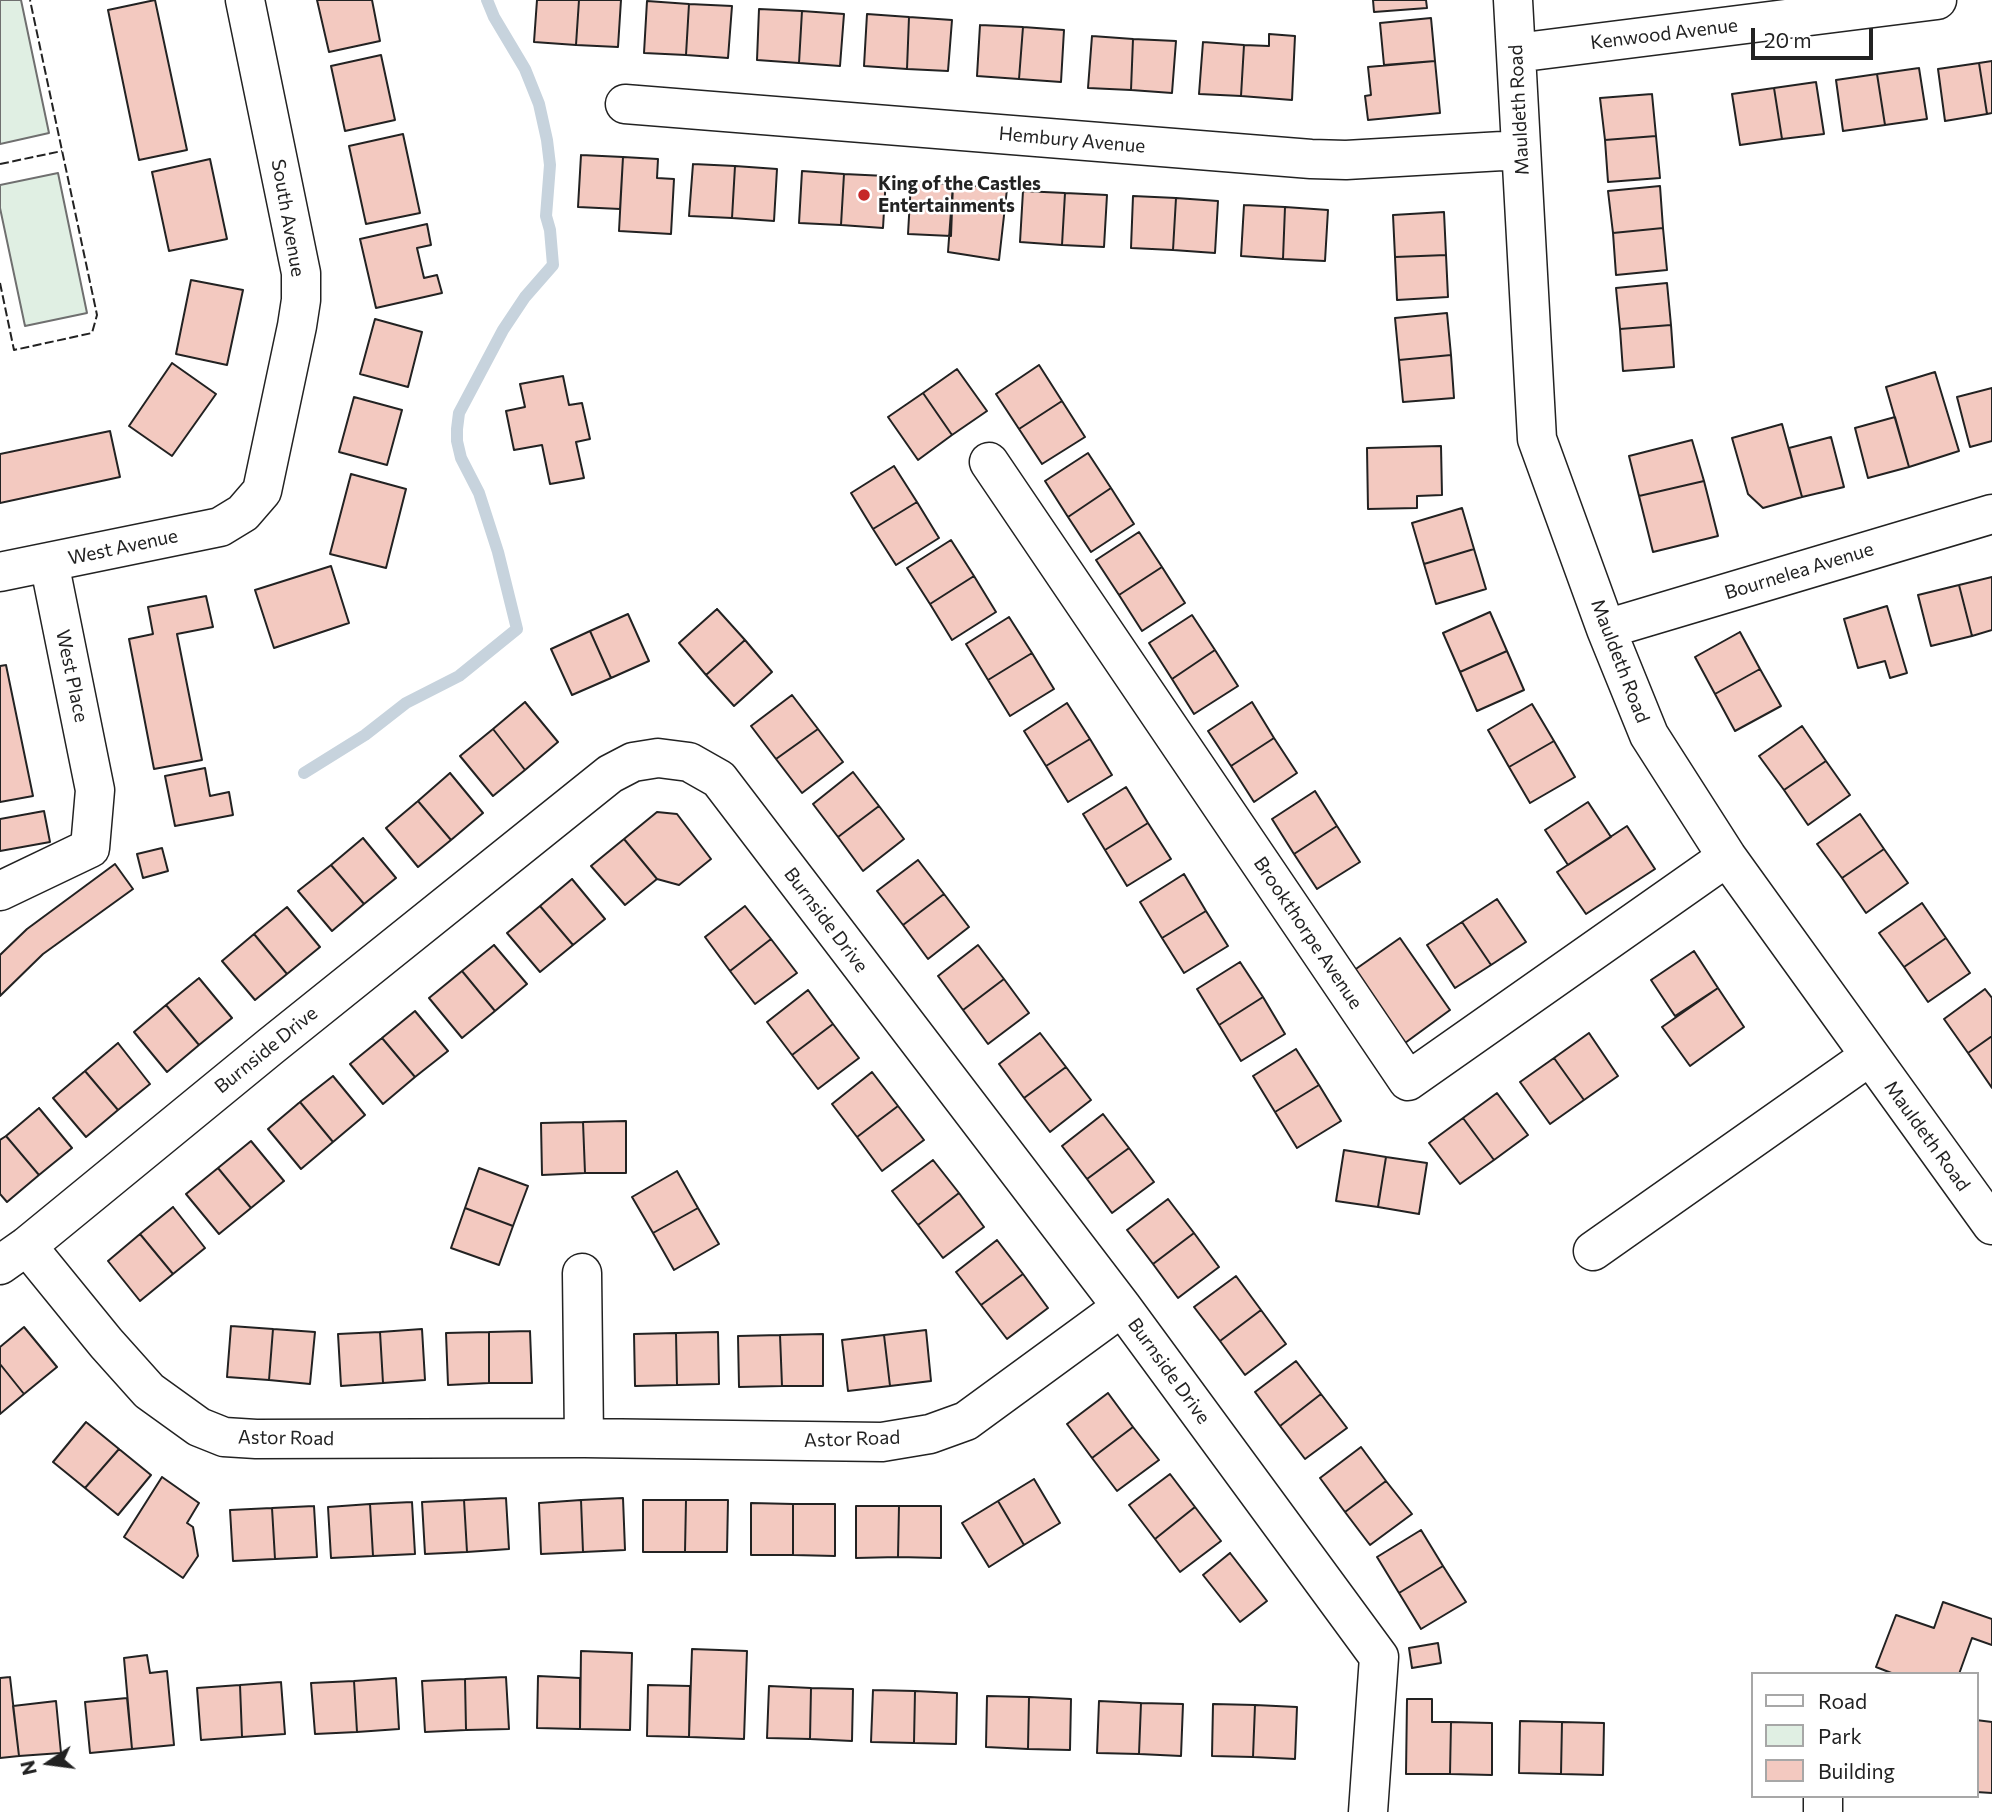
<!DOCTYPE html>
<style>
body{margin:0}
#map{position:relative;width:1992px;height:1812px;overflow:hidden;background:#fff;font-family:Commissioner,sans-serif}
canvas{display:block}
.legend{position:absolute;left:1751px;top:1672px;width:228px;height:126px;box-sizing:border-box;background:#fff;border:2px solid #a7a7a7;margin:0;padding:9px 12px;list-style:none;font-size:21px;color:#222}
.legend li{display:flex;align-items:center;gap:14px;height:35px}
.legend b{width:35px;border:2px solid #a7a7a7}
.north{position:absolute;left:14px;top:1728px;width:70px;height:70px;-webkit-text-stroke:5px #fff;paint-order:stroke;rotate:257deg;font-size:19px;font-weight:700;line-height:28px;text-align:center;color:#222}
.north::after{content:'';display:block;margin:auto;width:24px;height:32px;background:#222;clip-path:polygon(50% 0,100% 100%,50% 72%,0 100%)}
.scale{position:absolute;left:1751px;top:28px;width:122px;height:32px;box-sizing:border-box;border:4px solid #222;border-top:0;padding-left:9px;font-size:21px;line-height:24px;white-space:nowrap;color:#222;-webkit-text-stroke:5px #fff;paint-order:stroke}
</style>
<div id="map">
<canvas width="1992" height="1812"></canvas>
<ul class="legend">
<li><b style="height:9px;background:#fff"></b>Road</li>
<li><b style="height:19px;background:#e0efe3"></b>Park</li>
<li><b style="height:19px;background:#f3c9c0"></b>Building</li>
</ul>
<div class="north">N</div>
<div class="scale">20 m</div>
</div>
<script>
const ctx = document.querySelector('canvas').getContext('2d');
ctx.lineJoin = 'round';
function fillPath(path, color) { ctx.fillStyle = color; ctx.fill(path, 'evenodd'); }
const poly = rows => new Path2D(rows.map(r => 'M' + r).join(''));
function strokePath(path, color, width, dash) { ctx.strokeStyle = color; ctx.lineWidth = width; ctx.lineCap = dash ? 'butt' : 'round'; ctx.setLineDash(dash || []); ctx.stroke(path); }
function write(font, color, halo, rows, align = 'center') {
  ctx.font = font + ' Commissioner,sans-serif'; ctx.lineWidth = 5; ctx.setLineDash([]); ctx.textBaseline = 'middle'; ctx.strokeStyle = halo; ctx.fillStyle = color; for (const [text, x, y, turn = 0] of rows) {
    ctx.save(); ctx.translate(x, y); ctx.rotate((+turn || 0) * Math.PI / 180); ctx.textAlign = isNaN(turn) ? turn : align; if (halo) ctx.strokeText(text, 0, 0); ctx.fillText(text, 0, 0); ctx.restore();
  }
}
const green = poly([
 [0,0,21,0,49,133,0,144,0,0],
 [58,173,87,313,25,326,0,208,0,185,58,173]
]);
const stream = poly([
 [304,773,365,735,406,703,459,676,517,629,498,552,479,493,461,458,457,441,457,429,459,413,503,330,525,297,553,265,550,230,546,216,550,165,547,140,539,104,525,69,494,17,487,0]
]);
const building = poly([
 [155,0,187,150,139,160,108,10,155,0],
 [317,0,372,0,380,41,329,52,317,0],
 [537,0,579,0,576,45,534,42,537,0],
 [579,0,621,0,618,47,576,45,579,0],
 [1373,0,1426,0,1427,8,1374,12,1373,0],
 [647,1,689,4,686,55,644,53,647,1],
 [689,4,732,6,728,58,686,55,689,4],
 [759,9,802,11,799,63,757,60,759,9],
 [802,11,844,14,840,66,799,63,802,11],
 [867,14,909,17,907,69,864,66,867,14],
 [909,17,952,20,948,71,907,69,909,17],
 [1431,18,1435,61,1384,65,1380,23,1431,18],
 [980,25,1023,27,1019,79,977,76,980,25],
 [1023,27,1064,30,1061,82,1019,79,1023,27],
 [1269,34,1295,36,1292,100,1241,96,1244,45,1269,46,1269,34],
 [1092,36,1133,39,1131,90,1088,88,1092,36],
 [1133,39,1176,41,1172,93,1131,90,1133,39],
 [1203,42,1244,45,1241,96,1199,94,1203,42],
 [381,55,395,120,345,131,331,66,381,55],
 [1435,61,1440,113,1368,120,1365,96,1371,95,1368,67,1435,61],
 [1992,61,1992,113,1987,114,1979,63,1992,61],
 [1979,63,1987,114,1945,121,1938,69,1979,63],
 [1919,68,1927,119,1885,125,1877,74,1919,68],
 [1877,74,1885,125,1843,131,1836,80,1877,74],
 [1816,82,1824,134,1782,139,1774,88,1816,82],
 [1774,88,1782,139,1740,145,1732,94,1774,88],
 [1652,94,1656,136,1605,140,1600,98,1652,94],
 [403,134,420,213,366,224,349,146,403,134],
 [1656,136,1660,178,1608,182,1605,140,1656,136],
 [581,155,623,157,620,209,578,207,581,155],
 [623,157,658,159,657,178,674,179,671,234,619,231,623,157],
 [210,159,227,239,169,251,152,172,210,159],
 [693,164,735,166,732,218,689,216,693,164],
 [735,166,777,169,774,221,732,218,735,166],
 [802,171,844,174,841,225,799,223,802,171],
 [844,174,886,176,883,228,841,225,844,174],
 [911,182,953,184,951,236,908,234,911,182],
 [953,184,1007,189,999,260,948,252,953,184],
 [1660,186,1663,228,1613,233,1608,191,1660,186],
 [1023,191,1065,193,1062,245,1020,242,1023,191],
 [1065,193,1107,195,1104,247,1062,245,1065,193],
 [1133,196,1176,198,1173,250,1131,248,1133,196],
 [1176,198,1218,201,1215,253,1173,250,1176,198],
 [1244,205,1285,207,1283,259,1241,256,1244,205],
 [1285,207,1328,210,1325,261,1283,259,1285,207],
 [1444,212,1446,255,1395,257,1393,215,1444,212],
 [427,224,431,245,417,248,424,278,437,275,442,293,376,308,360,239,427,224],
 [1663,228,1667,270,1616,275,1613,233,1663,228],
 [1446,255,1448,297,1397,300,1395,257,1446,255],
 [191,280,243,290,227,365,176,354,191,280],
 [1667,283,1671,325,1620,329,1616,288,1667,283],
 [1447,313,1451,355,1399,360,1395,318,1447,313],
 [375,319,422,332,408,387,360,374,375,319],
 [1671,325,1674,367,1623,371,1620,329,1671,325],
 [1451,355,1454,398,1403,402,1399,360,1451,355],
 [172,363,216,394,172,456,129,426,172,363],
 [1039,365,1062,401,1019,429,996,394,1039,365],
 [957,369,987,411,952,435,923,393,957,369],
 [1935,372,1959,451,1909,467,1886,387,1935,372],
 [563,376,569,405,582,403,590,439,576,442,584,478,550,484,542,445,514,450,506,411,525,407,520,384,563,376],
 [1992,388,1992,441,1970,447,1957,397,1992,388],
 [923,393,952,435,918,460,888,417,923,393],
 [354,397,402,410,387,465,339,452,354,397],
 [1062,401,1085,437,1042,464,1019,429,1062,401],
 [1895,417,1909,467,1868,478,1855,428,1895,417],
 [1782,424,1802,497,1763,508,1748,494,1732,438,1782,424],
 [110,431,120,477,0,503,0,454,110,431],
 [1831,437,1844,487,1802,497,1789,448,1831,437],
 [1692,440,1704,481,1639,496,1629,456,1692,440],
 [1441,446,1442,495,1417,496,1417,508,1368,509,1367,448,1441,446],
 [1088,453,1111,488,1068,517,1045,481,1088,453],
 [894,466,917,502,873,529,851,493,894,466],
 [351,474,406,489,386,568,330,554,351,474],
 [1704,481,1718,536,1653,552,1639,496,1704,481],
 [1111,488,1134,524,1091,552,1068,517,1111,488],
 [917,502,939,538,896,565,873,529,917,502],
 [1462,508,1474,549,1424,564,1412,523,1462,508],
 [1139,532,1162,567,1119,595,1096,560,1139,532],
 [951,540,974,576,930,604,907,568,951,540],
 [1474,549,1486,589,1436,604,1424,564,1474,549],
 [331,566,349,623,274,648,255,590,331,566],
 [1162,567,1185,603,1142,631,1119,595,1162,567],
 [974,576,996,612,952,640,930,604,974,576],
 [1992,577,1992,630,1972,636,1959,585,1992,577],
 [1959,585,1972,636,1931,646,1918,595,1959,585],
 [206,596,213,627,177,634,202,760,154,769,129,639,153,634,148,607,206,596],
 [1887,606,1907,673,1890,678,1885,661,1858,668,1844,619,1887,606],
 [717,609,745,640,706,675,679,643,717,609],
 [1490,612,1507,651,1460,672,1443,633,1490,612],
 [628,614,649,661,611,678,590,631,628,614],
 [1192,615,1215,650,1172,679,1149,643,1192,615],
 [1009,617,1032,653,988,680,966,644,1009,617],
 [590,631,611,678,572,695,551,649,590,631],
 [1740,632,1760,669,1715,694,1695,657,1740,632],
 [745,640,772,672,734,706,706,675,745,640],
 [1215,650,1238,686,1194,714,1172,679,1215,650],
 [1507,651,1524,690,1477,711,1460,672,1507,651],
 [1032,653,1054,689,1010,716,988,680,1032,653],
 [6,665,33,796,0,802,0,666,6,665],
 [1760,669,1781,706,1735,731,1715,694,1760,669],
 [792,695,818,729,776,759,751,726,792,695],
 [525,702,558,742,525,770,493,729,525,702],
 [1252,702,1274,738,1231,766,1208,731,1252,702],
 [1067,703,1090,739,1046,766,1024,731,1067,703],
 [1532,704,1554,741,1509,767,1488,730,1532,704],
 [1802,726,1826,761,1784,790,1759,756,1802,726],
 [493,729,525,770,493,796,460,756,493,729],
 [818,729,843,762,802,793,776,759,818,729],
 [1274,738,1297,773,1254,802,1231,766,1274,738],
 [1090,739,1112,775,1068,802,1046,766,1090,739],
 [1554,741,1575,777,1530,803,1509,767,1554,741],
 [1826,761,1850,795,1808,825,1784,790,1826,761],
 [205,768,210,796,229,792,233,815,175,826,165,776,205,768],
 [853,772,879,806,838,837,813,804,853,772],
 [450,773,483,813,451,840,418,801,450,773],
 [1126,787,1148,823,1105,850,1083,814,1126,787],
 [1315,791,1337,826,1294,854,1272,819,1315,791],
 [418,801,451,840,418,867,386,828,418,801],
 [1588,802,1611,837,1568,865,1545,830,1588,802],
 [879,806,904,839,863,871,838,837,879,806],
 [44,811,50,842,0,851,0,819,44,811],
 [657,812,677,814,711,859,679,885,657,879,624,839,657,812],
 [1860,814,1884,849,1842,878,1817,844,1860,814],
 [1148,823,1171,859,1127,886,1105,850,1148,823],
 [1337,826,1360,862,1317,889,1294,854,1337,826],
 [1627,826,1655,869,1586,914,1557,872,1627,826],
 [363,838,396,878,364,904,331,865,363,838],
 [624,839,657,879,625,905,591,866,624,839],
 [162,848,168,871,143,878,137,854,162,848],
 [1884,849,1908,883,1866,913,1842,878,1884,849],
 [918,860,944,894,903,925,877,891,918,860],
 [115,864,133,889,43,954,0,996,0,955,27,929,115,864],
 [331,865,364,904,332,931,298,891,331,865],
 [1184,874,1206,911,1162,938,1140,902,1184,874],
 [572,879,605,919,573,945,540,906,572,879],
 [944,894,969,927,928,959,903,925,944,894],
 [1497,899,1526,942,1491,965,1462,922,1497,899],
 [1922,903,1946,938,1904,967,1879,933,1922,903],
 [540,906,573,945,540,972,507,933,540,906],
 [745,906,771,939,730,971,705,937,745,906],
 [287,907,320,947,287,974,254,934,287,907],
 [1206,911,1228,946,1184,973,1162,938,1206,911],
 [1462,922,1491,965,1455,988,1427,945,1462,922],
 [254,934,287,974,255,1000,222,961,254,934],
 [1400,938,1450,1010,1405,1043,1353,971,1400,938],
 [1946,938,1970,973,1928,1002,1904,967,1946,938],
 [771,939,797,973,755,1004,730,971,771,939],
 [494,945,527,984,495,1011,462,971,494,945],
 [978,945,1004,979,963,1010,938,976,978,945],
 [1694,951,1718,988,1675,1016,1651,980,1694,951],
 [1240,962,1263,997,1219,1025,1197,989,1240,962],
 [462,971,495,1011,462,1038,429,998,462,971],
 [199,978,232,1018,199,1045,166,1005,199,978],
 [1004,979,1029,1013,988,1044,963,1010,1004,979],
 [1718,988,1744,1027,1690,1066,1662,1027,1718,988],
 [1985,989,1992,998,1992,1036,1968,1053,1944,1019,1985,989],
 [808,990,833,1024,792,1055,767,1022,808,990],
 [1263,997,1285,1034,1241,1061,1219,1025,1263,997],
 [166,1005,199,1045,167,1072,134,1032,166,1005],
 [415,1011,448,1051,415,1077,382,1038,415,1011],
 [833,1024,859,1058,818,1089,792,1055,833,1024],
 [1040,1033,1066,1067,1024,1098,999,1064,1040,1033],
 [1589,1033,1618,1076,1584,1100,1554,1058,1589,1033],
 [1992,1036,1992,1088,1968,1053,1992,1036],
 [382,1038,415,1077,383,1104,350,1064,382,1038],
 [118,1043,150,1084,118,1110,85,1071,118,1043],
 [1296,1049,1319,1085,1275,1112,1253,1076,1296,1049],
 [1554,1058,1584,1100,1550,1124,1520,1082,1554,1058],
 [1066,1067,1091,1100,1050,1132,1024,1098,1066,1067],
 [85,1071,118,1110,86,1137,53,1098,85,1071],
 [872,1072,898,1106,857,1137,832,1104,872,1072],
 [333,1076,365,1115,333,1142,300,1102,333,1076],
 [1319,1085,1341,1121,1297,1148,1275,1112,1319,1085],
 [1497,1093,1528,1135,1494,1160,1463,1118,1497,1093],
 [300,1102,333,1142,301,1169,268,1129,300,1102],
 [898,1106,924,1140,882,1171,857,1137,898,1106],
 [39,1108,72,1148,39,1175,6,1136,39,1108],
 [1103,1114,1129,1148,1087,1179,1062,1146,1103,1114],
 [1463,1118,1494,1160,1460,1184,1429,1143,1463,1118],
 [626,1121,626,1173,585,1173,583,1122,626,1121],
 [583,1122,585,1173,542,1175,541,1123,583,1122],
 [6,1136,39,1175,7,1202,0,1194,0,1140,6,1136],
 [251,1141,284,1181,251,1208,218,1168,251,1141],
 [1129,1148,1154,1182,1112,1213,1087,1179,1129,1148],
 [1344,1150,1386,1157,1378,1207,1336,1201,1344,1150],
 [1386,1157,1427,1163,1419,1214,1378,1207,1386,1157],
 [933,1160,959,1193,918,1225,892,1191,933,1160],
 [218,1168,251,1208,219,1234,186,1194,218,1168],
 [479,1168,528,1186,513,1226,465,1208,479,1168],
 [677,1171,698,1208,653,1233,632,1197,677,1171],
 [959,1193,984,1227,943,1258,918,1225,959,1193],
 [1168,1199,1194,1233,1153,1264,1127,1230,1168,1199],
 [173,1207,205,1248,173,1274,140,1234,173,1207],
 [465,1208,513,1226,499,1265,451,1248,465,1208],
 [698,1208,719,1244,674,1270,653,1233,698,1208],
 [1194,1233,1219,1267,1178,1298,1153,1264,1194,1233],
 [140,1234,173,1274,140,1301,108,1261,140,1234],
 [997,1240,1023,1274,981,1305,956,1272,997,1240],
 [1023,1274,1048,1308,1007,1339,981,1305,1023,1274],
 [1236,1276,1261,1310,1220,1341,1194,1307,1236,1276],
 [1261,1310,1286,1344,1245,1375,1220,1341,1261,1310],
 [231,1326,273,1329,269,1380,227,1377,231,1326],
 [24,1327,57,1367,24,1394,0,1364,0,1347,24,1327],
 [273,1329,315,1332,310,1384,269,1380,273,1329],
 [422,1329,425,1380,383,1383,380,1332,422,1329],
 [926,1330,931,1381,890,1386,884,1335,926,1330],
 [530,1331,532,1383,489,1383,489,1332,530,1331],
 [380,1332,383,1383,341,1386,338,1334,380,1332],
 [489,1332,489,1383,448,1385,446,1333,489,1332],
 [718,1332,719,1384,677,1385,676,1333,718,1332],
 [676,1333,677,1385,635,1386,634,1334,676,1333],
 [823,1334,823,1386,782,1386,780,1335,823,1334],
 [780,1335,782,1386,739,1387,738,1336,780,1335],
 [884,1335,890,1386,848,1391,842,1340,884,1335],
 [1296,1361,1321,1394,1280,1426,1255,1392,1296,1361],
 [0,1364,24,1394,0,1414,0,1364],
 [1108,1393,1133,1427,1092,1458,1067,1424,1108,1393],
 [1321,1394,1347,1428,1305,1459,1280,1426,1321,1394],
 [86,1422,119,1449,85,1488,53,1462,86,1422],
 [1133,1427,1159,1460,1117,1491,1092,1458,1133,1427],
 [1361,1447,1386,1481,1345,1512,1320,1478,1361,1447],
 [119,1449,151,1475,118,1515,85,1488,119,1449],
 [1170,1474,1195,1507,1155,1539,1129,1505,1170,1474],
 [162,1477,199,1503,187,1523,193,1527,198,1556,183,1578,124,1537,162,1477],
 [1034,1479,1060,1523,1024,1545,998,1501,1034,1479],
 [1386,1481,1412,1514,1370,1545,1345,1512,1386,1481],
 [506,1498,509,1549,467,1552,464,1500,506,1498],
 [623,1498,625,1550,583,1552,581,1500,623,1498],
 [464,1500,467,1552,425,1554,422,1502,464,1500],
 [581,1500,583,1552,541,1554,539,1503,581,1500],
 [643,1500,686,1500,685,1552,643,1552,643,1500],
 [686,1500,728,1500,727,1552,685,1552,686,1500],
 [998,1501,1024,1545,989,1567,962,1523,998,1501],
 [412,1502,415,1554,373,1556,370,1504,412,1502],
 [751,1503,793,1504,793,1555,751,1555,751,1503],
 [370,1504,373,1556,331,1558,328,1507,370,1504],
 [793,1504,835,1504,835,1556,793,1555,793,1504],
 [314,1506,317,1557,275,1559,272,1508,314,1506],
 [856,1506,899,1506,898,1557,856,1558,856,1506],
 [899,1506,941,1506,941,1558,898,1557,899,1506],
 [1195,1507,1221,1541,1180,1572,1155,1539,1195,1507],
 [272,1508,275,1559,233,1561,230,1510,272,1508],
 [1421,1530,1443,1566,1399,1593,1377,1557,1421,1530],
 [1230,1553,1267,1601,1240,1622,1203,1575,1230,1553],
 [1443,1566,1466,1602,1421,1629,1399,1593,1443,1566],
 [1943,1602,1992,1619,1992,1645,1972,1638,1959,1674,1894,1674,1876,1667,1896,1615,1934,1628,1943,1602],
 [1438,1643,1441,1663,1412,1668,1409,1648,1438,1643],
 [692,1649,747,1651,744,1739,689,1737,692,1649],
 [581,1651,632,1653,630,1730,580,1729,581,1651],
 [147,1655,150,1673,167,1671,174,1745,132,1749,124,1658,147,1655],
 [538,1676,580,1678,580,1729,537,1728,538,1676],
 [10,1677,19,1756,0,1758,0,1678,10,1677],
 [506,1677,509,1729,466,1730,465,1679,506,1677],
 [396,1678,399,1729,357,1732,354,1681,396,1678],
 [465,1679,466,1730,425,1732,422,1681,465,1679],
 [354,1681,357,1732,315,1734,311,1683,354,1681],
 [281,1682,285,1734,242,1737,240,1685,281,1682],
 [240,1685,242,1737,201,1740,197,1688,240,1685],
 [648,1685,690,1686,689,1737,647,1736,648,1685],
 [769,1686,811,1688,810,1739,767,1738,769,1686],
 [811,1688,853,1689,852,1741,810,1739,811,1688],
 [873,1690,915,1691,914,1743,871,1742,873,1690],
 [915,1691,957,1693,956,1744,914,1743,915,1691],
 [987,1696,1029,1697,1028,1749,986,1747,987,1696],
 [1029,1697,1071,1699,1070,1750,1028,1749,1029,1697],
 [127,1698,132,1749,90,1753,85,1702,127,1698],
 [1407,1699,1432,1699,1432,1722,1451,1722,1450,1774,1406,1774,1407,1699],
 [56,1701,61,1753,19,1756,13,1706,56,1701],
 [1099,1701,1141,1703,1139,1754,1097,1753,1099,1701],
 [1141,1703,1183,1704,1181,1756,1139,1754,1141,1703],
 [1213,1704,1255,1705,1253,1757,1212,1756,1213,1704],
 [1255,1705,1297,1707,1295,1759,1253,1757,1255,1705],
 [1976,1720,1992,1722,1992,1793,1976,1792,1976,1720],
 [1520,1721,1562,1722,1561,1774,1519,1773,1520,1721],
 [1451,1722,1492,1723,1492,1775,1450,1774,1451,1722],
 [1562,1722,1604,1723,1603,1775,1561,1774,1562,1722]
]);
const minor = poly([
 [1513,0,1537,439,1606,629,1649,735,1727,857,1992,1225],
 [1516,53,1937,0],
 [625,104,1311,159,1346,160,1520,150],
 [989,462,1408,1081,1727,857],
 [0,572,220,527,243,513,262,491,297,326,301,300,301,273,245,0],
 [1606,629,1992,514],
 [0,891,90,848,95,790,49,562],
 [27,1246,106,1343,149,1391,199,1427,224,1437,256,1439,584,1438,882,1442,930,1434,966,1421,1122,1307],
 [1593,1251,1870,1056],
 [0,1265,27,1246,271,1046,610,774,633,762,658,758,689,762,719,779,1122,1307,1379,1657,1368,1812],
 [582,1273,584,1438],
 [1823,1796,1823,1812]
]);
const fence = poly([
 [0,164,62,151],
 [0,283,14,350,92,333,97,315,30,0]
]);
const markers = [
 [864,195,7,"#c62828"]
];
const streetNames = [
 ["Kenwood Avenue",1664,34,-7],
 ["Mauldeth Road",1519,110,-93],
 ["Hembury Avenue",1072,140,5],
 ["South Avenue",288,218,80],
 ["West Avenue",123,547,-12],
 ["Bournelea Avenue",1799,571,-17],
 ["Mauldeth Road",1620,661,69],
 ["West Place",72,676,78],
 ["Burnside Drive",826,920,53],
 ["Brookthorpe Avenue",1308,933,56],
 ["Burnside Drive",266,1050,-39],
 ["Mauldeth Road",1927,1136,54],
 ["Burnside Drive",1169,1371,54],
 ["Astor Road",286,1438,1],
 ["Astor Road",852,1439,-2]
];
const poiNames = [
 ["King of the Castles",878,184],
 ["Entertainments",878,206]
];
fillPath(green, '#e0efe3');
strokePath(green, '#6f6f6f', 2);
strokePath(stream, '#c7d3dd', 12);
fillPath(building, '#f3c9c0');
strokePath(building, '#222', 2);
strokePath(minor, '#222', 41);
strokePath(minor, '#fff', 38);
strokePath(fence, '#222', 2, [9, 3.5]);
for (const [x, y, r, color] of markers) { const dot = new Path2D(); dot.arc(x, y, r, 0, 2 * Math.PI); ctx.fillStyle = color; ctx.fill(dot); strokePath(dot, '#fff', 2.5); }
write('19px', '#222', '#fff', streetNames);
write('bold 19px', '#222', '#fff', poiNames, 'left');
</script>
